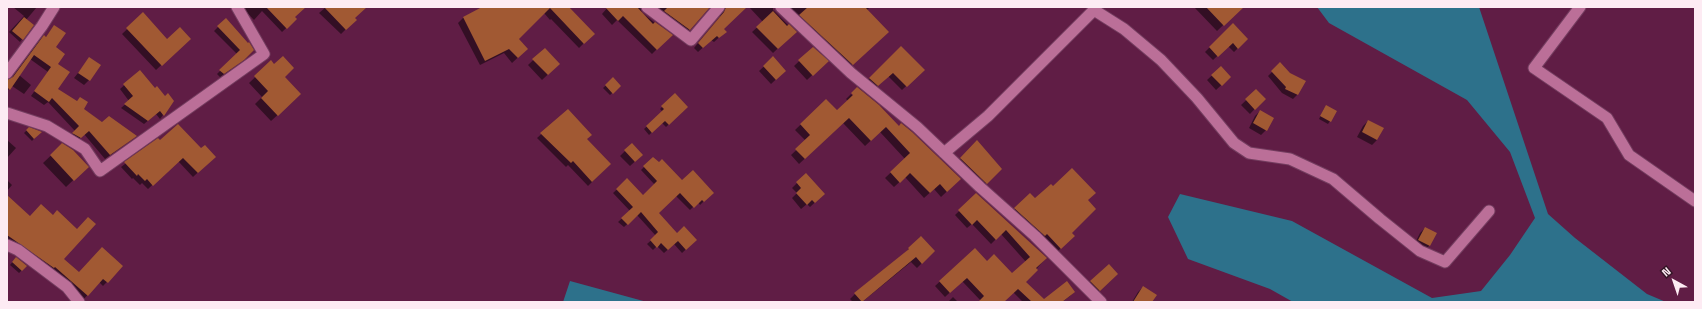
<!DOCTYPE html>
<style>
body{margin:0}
#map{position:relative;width:1702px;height:309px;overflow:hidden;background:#601d45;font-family:"Space Grotesk",sans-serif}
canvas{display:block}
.frame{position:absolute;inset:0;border:8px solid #fdebf3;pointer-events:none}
.north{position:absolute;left:1654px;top:261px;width:40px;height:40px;-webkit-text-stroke:3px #341627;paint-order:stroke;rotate:320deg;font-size:11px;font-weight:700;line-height:16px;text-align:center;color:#fdebf3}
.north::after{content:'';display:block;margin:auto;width:14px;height:18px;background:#fdebf3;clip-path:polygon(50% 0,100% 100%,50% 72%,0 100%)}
</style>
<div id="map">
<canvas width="1702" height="309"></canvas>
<div class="frame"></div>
<div class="north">N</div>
</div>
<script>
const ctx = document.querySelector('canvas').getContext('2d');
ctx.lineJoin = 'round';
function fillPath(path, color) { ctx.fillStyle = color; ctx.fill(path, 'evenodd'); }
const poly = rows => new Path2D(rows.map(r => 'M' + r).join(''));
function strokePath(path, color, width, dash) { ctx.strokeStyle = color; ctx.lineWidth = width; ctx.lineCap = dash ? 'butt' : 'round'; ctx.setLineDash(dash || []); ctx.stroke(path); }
const water = poly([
 [1317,7,1479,7,1548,214,1575,238,1647,294,1666,302,1293,302,1270,289,1188,259,1168,217,1180,194,1292,221,1432,298,1481,291,1510,255,1535,218,1510,152,1467,100,1329,23],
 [570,281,647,302,563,302]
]);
const shadow = poly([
 [13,7,37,7,26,20,32,25,20,42,9,32,24,16],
 [242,7,305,7,294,17,296,19,282,32,262,11,254,20],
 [326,7,365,7,354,18,355,20,341,34,319,13],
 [483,7,568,7,593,34,579,48,551,19,550,20,544,13,518,39,527,49,512,63,504,53,480,65,458,23,463,18],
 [608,7,640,7,642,13,671,35,652,54,617,20,612,25,602,14],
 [648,7,709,7,684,35],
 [719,7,746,7,723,29,725,32,714,42,711,40,698,52,694,48,720,17,721,10],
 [749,7,773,7,773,10,795,32,773,53,752,32,763,22],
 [781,7,870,7,867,10,882,36,847,69],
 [1194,7,1240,7,1241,8,1217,31],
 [143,14,167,40,189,39,156,70,122,34],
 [226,19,247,45,239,63,220,77,217,74,237,54,214,31],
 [1233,24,1247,39,1234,52,1228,46,1213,60,1205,52],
 [54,26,57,89,76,102,80,98,83,109,103,123,136,136,105,159,84,134,76,142,69,138,75,131,48,102,44,105,31,96,48,72,30,59,19,75,31,85,24,94,12,86,7,91,7,80,11,79,40,40,44,36,46,37],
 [901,47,923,70,902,90,888,76,873,90,865,83],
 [813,48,827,61,807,80,794,66],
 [545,49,559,64,542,80,528,65],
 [90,58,89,80,84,85,74,78],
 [773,58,785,71,771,84,759,71],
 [271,62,284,77,294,100,271,121,255,104,262,97,249,83],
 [1280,64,1289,74,1304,82,1297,95,1293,99,1282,93,1268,76],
 [1221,67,1230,77,1216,90,1207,80],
 [140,71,163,115,160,119,156,114,144,124,121,108,129,101,120,89],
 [613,79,620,86,610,95,603,88],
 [1256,91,1264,99,1250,114,1241,105],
 [675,94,687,107,666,127,662,123,649,135,644,129,663,112,660,109],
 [851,94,856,99,899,127,960,179,941,197,934,189,924,198,905,177,894,187,885,178,905,159,880,132,865,146,843,123,799,164,791,155,806,141,795,130,826,100,837,112,848,101,846,99],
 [1324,109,1330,121,1328,124,1319,119],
 [568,110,586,139,610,164,588,186,568,165,566,167,537,138],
 [1260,111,1266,130,1261,135,1249,128,1255,116],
 [1368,121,1377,140,1372,145,1357,137,1363,126],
 [29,128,40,132,32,141,24,133],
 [158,139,160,141,210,161,193,177,178,161,148,189,142,183,140,185,133,178,132,179,121,167],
 [7,140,16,148,7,158],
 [977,142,1000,169,981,188,955,164],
 [632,144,642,155,630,166,620,156],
 [62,145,87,167,66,187,43,163],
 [653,158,682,182,712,193,700,205,698,202,690,210,676,196,658,213,677,234,696,240,682,253,674,244,664,253,657,246,653,250,647,244,656,236,637,215,624,227,618,222,630,211,613,193,627,180,643,196,655,185,641,170],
 [805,175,824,194,810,207,807,204,801,209,792,198,797,193,792,188],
 [7,180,12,185,7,191],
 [976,195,1046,258,1025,282,1043,300,1074,292,1070,296,1062,302,1023,302,1013,292,1003,302,980,302,981,301,962,281,945,297,935,286,975,249,987,262,1012,275,1026,262,1001,234,991,244,972,224,967,228,955,215],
 [1030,195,1073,236,1056,253,1011,213],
 [7,197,63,259,79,274,122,266,103,286,99,282,83,300,7,243],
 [1425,228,1435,234,1429,246,1424,251,1414,245,1420,233],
 [920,237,934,251,917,268,911,262,862,302,853,302,850,299,855,294,904,254],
 [16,258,26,266,19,273,10,265],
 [1112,279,1094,295,1086,286,1091,281],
 [1143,287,1151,302,1132,302,1138,292],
 [953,297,958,302,948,302]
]);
const building = poly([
 [266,7,306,7,295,17,297,19,287,29],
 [324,7,367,7,355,18,357,20,346,30],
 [482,7,569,7,595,34,584,44,550,8,519,39,528,49,518,58,509,49,485,61,463,17],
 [605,7,637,7,653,24,655,22,673,35,657,50,623,16,618,21],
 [668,7,710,7,690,30,664,11],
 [726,7,747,7,724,29,727,32,719,38,717,36,703,48,698,43,724,12],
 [808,7,865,7,889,32,853,65,799,15],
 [1206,7,1244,7,1224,26],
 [773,11,787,26,789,24,797,32,778,49,756,27],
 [143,12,167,39,180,27,191,39,162,66,126,28],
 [24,17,34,25,23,40,12,31],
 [226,18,248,43,249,42,254,50,244,60,224,74,219,70,240,50,217,26],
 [1233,23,1248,39,1238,49,1233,43,1218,57,1209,47],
 [54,25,66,33,56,47,65,54,58,64,70,72,58,89,77,101,80,97,88,102,84,109,102,122,109,116,137,136,110,155,89,131,81,138,72,133,79,126,52,98,49,102,34,91,51,67,34,55,10,90,7,87,7,80,13,77,44,35,46,37],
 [901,46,925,70,907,87,893,73,878,86,869,78],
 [813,47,829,61,813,76,798,60],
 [545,48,560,64,548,75,532,59],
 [283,56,294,68,285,77,301,94,278,116,261,98,268,91,254,76,271,60,274,64],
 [773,56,786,71,776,80,763,66],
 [89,57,101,65,90,81,78,73],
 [1280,62,1290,73,1306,81,1298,95,1285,89,1286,87,1271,71],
 [1221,66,1231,77,1222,86,1211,75],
 [140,70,155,88,157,86,165,96,168,93,174,101,164,116,160,111,148,121,124,104,133,96,123,84],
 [613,77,621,86,613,94,605,85],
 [857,87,879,105,899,126,901,123,912,132,961,179,947,192,940,184,930,193,910,173,900,183,890,172,910,153,886,127,871,141,849,118,805,159,795,149,810,135,800,124,826,99,837,110,853,95,851,93],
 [1256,89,1266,99,1255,110,1245,99],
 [675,93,688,107,669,125,665,121,652,133,646,126,664,109,661,106],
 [1326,105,1337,111,1331,122,1320,116],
 [568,109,592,135,587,139,611,164,592,182,573,161,571,163,540,133],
 [1260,110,1274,118,1267,131,1253,123],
 [1368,120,1384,128,1377,140,1362,132],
 [178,124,201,148,205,145,216,157,198,173,183,158,153,186,147,179,145,181,138,174,137,176,124,162,158,138,160,140],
 [29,127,42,132,34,139,26,130],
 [977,140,1002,169,987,184,960,158],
 [62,143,73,150,89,167,74,181,50,155],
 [632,143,643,155,635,162,624,150],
 [653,157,659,162,662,159,682,180,693,170,714,193,704,202,702,200,694,208,680,193,659,213,677,233,684,226,697,240,686,250,678,241,668,250,661,243,657,248,650,240,658,232,641,212,628,225,621,218,633,207,616,189,627,178,643,195,657,181,643,166],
 [1072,168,1096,193,1088,200,1096,209,1072,233,1075,236,1061,249,1047,234,1045,236,1014,208,1030,193,1035,198,1051,184,1053,186],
 [806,173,825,194,815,203,812,200,807,205,796,193,801,188,796,182],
 [976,193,1047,258,1036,268,1038,270,1026,282,1044,299,1067,281,1075,292,1062,302,1032,302,1018,289,1004,302,978,302,984,296,967,278,950,293,939,281,975,248,987,261,994,254,1012,273,1030,257,1006,230,996,240,977,220,972,225,958,210],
 [7,195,30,216,41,204,53,215,57,210,77,229,88,217,96,224,64,259,79,272,102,247,123,266,108,283,103,279,88,296,55,267,54,268,7,235],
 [1425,227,1437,233,1430,246,1418,240],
 [921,236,935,251,922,264,916,257,862,302,854,293,909,249,908,248],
 [16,257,27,266,22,271,12,262],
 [1109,264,1118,274,1100,291,1090,281],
 [1143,286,1157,295,1152,302,1133,302]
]);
const street = poly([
 [647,7,691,40,719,7],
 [781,7,851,73,917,127,980,187,1035,236,1101,302],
 [1580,7,1534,68,1607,118,1629,155,1695,201],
 [7,73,42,26,54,7],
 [7,113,47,126,85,149,100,171,264,54,237,7],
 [944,153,988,116,1094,10,1124,29,1161,60,1197,98,1234,143,1249,153,1290,159,1333,179,1380,219,1420,251,1445,262,1489,211],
 [7,245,18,250,67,287,79,302]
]);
fillPath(water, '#2d718b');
fillPath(shadow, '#0007');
fillPath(building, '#a15933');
strokePath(street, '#733d5f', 13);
strokePath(street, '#bb6f98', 11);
</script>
